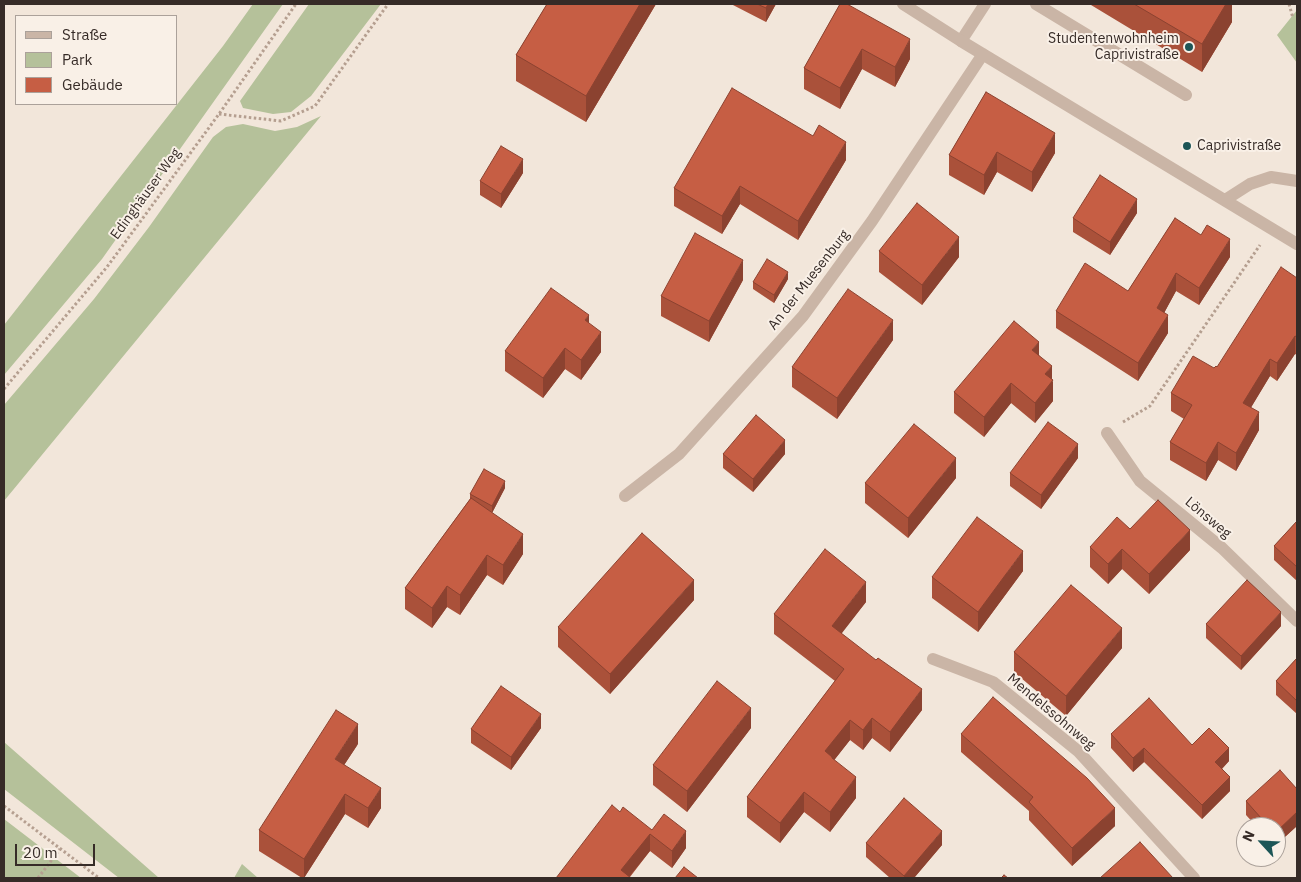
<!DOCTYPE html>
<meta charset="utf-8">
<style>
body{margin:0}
#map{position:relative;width:1301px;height:882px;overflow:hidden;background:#f2e6da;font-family:"IBM Plex Sans",sans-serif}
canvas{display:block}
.frame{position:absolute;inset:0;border:5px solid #362b27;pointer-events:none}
.legend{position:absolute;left:15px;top:15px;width:162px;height:90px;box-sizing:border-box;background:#f9f0e7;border:1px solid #aba19a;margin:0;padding:6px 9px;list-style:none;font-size:15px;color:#362b27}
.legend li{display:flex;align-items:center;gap:10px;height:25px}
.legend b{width:25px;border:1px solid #aba19a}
.north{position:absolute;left:1236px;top:817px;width:50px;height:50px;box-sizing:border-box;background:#f9f0e7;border:1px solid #aba19a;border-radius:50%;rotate:295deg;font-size:14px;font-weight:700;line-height:20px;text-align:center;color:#362b27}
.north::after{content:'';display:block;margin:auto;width:18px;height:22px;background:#1d5657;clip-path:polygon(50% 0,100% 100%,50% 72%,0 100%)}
.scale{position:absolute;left:15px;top:844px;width:80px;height:22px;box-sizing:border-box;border:2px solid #362b27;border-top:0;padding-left:6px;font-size:15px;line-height:18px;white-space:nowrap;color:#362b27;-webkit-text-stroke:4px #f9f0e7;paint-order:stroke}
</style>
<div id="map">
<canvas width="1301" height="882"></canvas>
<div class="frame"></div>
<ul class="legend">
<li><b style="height:6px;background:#cab5a6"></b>Straße</li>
<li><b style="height:14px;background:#b5c19a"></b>Park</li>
<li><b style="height:14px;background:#c65e44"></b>Gebäude</li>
</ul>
<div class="north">N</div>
<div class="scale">20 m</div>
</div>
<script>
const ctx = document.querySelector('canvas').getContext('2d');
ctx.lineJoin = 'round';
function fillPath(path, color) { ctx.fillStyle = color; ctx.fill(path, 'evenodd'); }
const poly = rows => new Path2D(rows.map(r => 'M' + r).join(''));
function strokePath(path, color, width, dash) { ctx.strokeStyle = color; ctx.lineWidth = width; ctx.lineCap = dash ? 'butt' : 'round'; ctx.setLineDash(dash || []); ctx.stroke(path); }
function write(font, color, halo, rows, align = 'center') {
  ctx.font = font + ' "IBM Plex Sans",sans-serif'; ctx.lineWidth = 4; ctx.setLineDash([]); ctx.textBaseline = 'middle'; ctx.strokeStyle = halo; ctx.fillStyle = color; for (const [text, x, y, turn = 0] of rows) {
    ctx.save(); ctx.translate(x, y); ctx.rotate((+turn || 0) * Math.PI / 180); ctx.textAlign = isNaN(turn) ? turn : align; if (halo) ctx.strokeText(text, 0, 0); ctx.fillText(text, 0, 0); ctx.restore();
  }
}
const green = poly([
 [253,4,283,4,102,259,4,375,4,325,223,46],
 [309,4,381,4,311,96,291,112,273,114,243,108,240,101],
 [1297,10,1297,63,1277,35],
 [321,116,4,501,4,405,94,299,149,227,213,137,226,127,243,124,275,131,297,127],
 [4,742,159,878,119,878,4,789],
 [4,819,81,878,4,878],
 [242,864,258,878,234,878]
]);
const path = poly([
 [1289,4,1293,18],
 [219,114,281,121,315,106,388,4],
 [4,389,107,267,219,114,296,4],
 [1123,422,1150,406,1260,245],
 [4,806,99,878],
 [38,878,60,849]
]);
const service = poly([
 [1036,4,1186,95],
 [961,41,985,4]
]);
const minor = poly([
 [903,4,961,41,1297,244],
 [1225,200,1250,184,1271,177,1297,181],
 [1107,433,1140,481,1222,548,1297,621],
 [625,496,679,454,803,316,872,221,983,54],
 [933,659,993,682,1078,751,1194,878]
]);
const wall = poly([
 [547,4,656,4,586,122,516,81,516,55],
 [731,4,776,4,766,22],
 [840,4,910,59,895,87,862,69,840,109,804,89,804,68],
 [1091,4,1232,4,1232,22,1202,72,1091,5],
 [986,92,1055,153,1032,192,997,172,984,195,949,175,949,155],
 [846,160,798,240,740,204,722,234,674,206,674,188],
 [523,173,501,208,480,195,480,181],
 [1137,213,1110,255,1073,232,1073,218],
 [1175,218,1230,257,1199,305,1176,291,1164,313,1168,333,1138,381,1056,328,1056,311,1128,291],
 [879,251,959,257,922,305,879,272],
 [1297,278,1297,355,1295,354,1277,381,1270,376,1251,407,1259,430,1236,471,1218,460,1206,481,1170,460,1170,442,1184,419,1171,411,1171,393,1217,367],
 [788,279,774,303,753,289,753,282],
 [743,280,709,342,661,316,661,296],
 [589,323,601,352,581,380,565,369,543,398,505,371,505,351],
 [893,340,837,419,792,387,792,367],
 [1039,355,1052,379,1053,401,1035,423,1011,403,984,437,954,413,954,392],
 [723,454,785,454,753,492,723,468],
 [1078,458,1041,509,1010,486,1010,473],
 [956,478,908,538,865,503,865,483],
 [505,488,492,513,523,554,503,585,487,575,460,615,447,607,432,628,405,609,405,588,470,499,470,494],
 [1297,521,1297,581,1274,560,1274,546],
 [1130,529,1190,550,1149,594,1122,569,1108,584,1090,567,1090,547],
 [1023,571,978,632,932,598,932,577],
 [694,600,610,694,558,647,558,627],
 [866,602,841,633,922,710,890,752,872,738,863,750,850,740,834,760,856,798,830,832,804,812,780,843,747,817,747,797,835,681,774,634,774,614],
 [1206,624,1281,626,1241,670,1206,638],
 [1122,648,1066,716,1014,672,1014,652],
 [1297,658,1297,714,1276,695,1276,681],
 [541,728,511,770,471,743,471,729],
 [751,728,687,812,653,785,653,765],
 [961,734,1115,826,1072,866,1029,820,1029,811,961,752],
 [1111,734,1192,745,1229,761,1222,769,1230,791,1202,819,1144,762,1133,772,1111,748],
 [358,744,344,765,381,808,368,828,345,814,304,878,302,878,259,851,259,830],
 [1297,789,1297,826,1276,845,1276,827,1257,827,1246,815,1246,801],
 [620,812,652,830,686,848,672,868,650,851,630,877,556,878],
 [866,843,942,845,914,878,890,878,866,857]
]);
const shadedWall = poly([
 [640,4,656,4,586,122,586,96],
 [768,4,776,4,766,22,766,8],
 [1226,4,1232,4,1232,22,1202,72,1202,44],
 [910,39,910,59,895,87,895,67],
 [862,49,862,69,840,109,840,88],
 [1055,133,1055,153,1032,192,1032,172],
 [846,142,846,160,798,240,798,221],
 [997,152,997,172,984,195,984,175],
 [523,159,523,173,501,208,501,194],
 [740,186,740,204,722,234,722,216],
 [1137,199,1137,213,1110,255,1110,242],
 [959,237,959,257,922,305,922,285],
 [1230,239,1230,257,1199,305,1199,288],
 [743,260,743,280,709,342,709,321],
 [788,272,788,279,774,303,774,295],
 [1176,273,1176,291,1157,326,1157,308],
 [589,315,589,335,585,320],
 [1168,315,1168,333,1138,381,1138,363],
 [893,320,893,340,837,419,837,398],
 [601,332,601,352,581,380,581,360],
 [1295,336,1295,354,1277,381,1277,363],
 [1039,342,1039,362,1032,350],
 [565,348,565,369,543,398,543,378],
 [1270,359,1270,376,1243,421,1243,403],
 [1052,366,1052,382,1053,380,1053,401,1035,423,1035,403,1045,374],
 [1011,383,1011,403,984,437,984,417],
 [1259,412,1259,430,1236,471,1236,453],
 [785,440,785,454,753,492,753,479],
 [1218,442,1218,460,1206,481,1206,463],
 [1078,444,1078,458,1041,509,1041,495],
 [956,458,956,478,908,538,908,518],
 [505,481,505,488,492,513,492,506],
 [1190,530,1190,550,1149,594,1149,574],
 [523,534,523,554,503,585,503,565],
 [1122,549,1122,569,1108,584,1108,564],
 [1023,551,1023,571,978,632,978,612],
 [487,555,487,575,460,615,460,595],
 [694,580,694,600,610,694,610,674],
 [866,582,866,602,832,646,832,626],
 [447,586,447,607,432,628,432,608],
 [1281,612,1281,626,1241,670,1241,656],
 [1122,628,1122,648,1066,716,1066,696],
 [922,689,922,710,890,752,890,732],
 [751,708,751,728,687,812,687,791],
 [541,714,541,728,511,770,511,757],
 [872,718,872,738,863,750,863,730],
 [850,720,850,740,832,763,825,751],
 [358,724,358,744,335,779,335,759],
 [1144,748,1144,762,1133,772,1133,758],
 [1229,748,1229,761,1215,776,1215,762],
 [856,777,856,798,830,832,830,812],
 [1230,777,1230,791,1202,819,1202,805],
 [381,788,381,808,368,828,368,808],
 [804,792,804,812,780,843,780,823],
 [345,794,345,814,304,878,304,859],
 [1115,808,1115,826,1072,866,1072,848],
 [1297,812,1297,826,1276,845,1276,832],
 [686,831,686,848,672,868,672,851],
 [942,831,942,845,914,878,904,878,904,876],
 [650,834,650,851,628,878,621,870]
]);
const building = poly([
 [547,4,640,4,586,96,516,55,547,4],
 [757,4,768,4,766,8,757,4],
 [840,4,847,4,910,39,895,67,862,49,840,88,804,68,840,4],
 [1134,4,1226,4,1202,44,1134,4],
 [732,88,813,136,819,125,846,142,798,221,740,186,722,216,674,188,732,88],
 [986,92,1055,133,1032,172,997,152,984,175,949,155,986,92],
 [501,146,523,159,501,194,480,181,501,146],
 [1100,175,1137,199,1110,242,1073,218,1100,175],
 [917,203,959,237,922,285,879,251,917,203],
 [1175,218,1201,235,1207,225,1230,239,1199,288,1176,273,1157,308,1168,315,1138,363,1056,311,1085,263,1128,291,1175,218],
 [695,233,743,260,709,321,661,296,695,233],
 [767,259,788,272,774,295,753,282,767,259],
 [1281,267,1297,278,1297,337,1295,336,1277,363,1270,359,1243,403,1259,412,1236,453,1218,442,1206,463,1170,442,1192,405,1171,393,1193,356,1214,368,1216,366,1217,367,1281,267],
 [551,288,589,315,585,320,601,332,581,360,565,348,543,378,505,351,551,288],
 [848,289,893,320,837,398,792,367,848,289],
 [1014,321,1039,342,1032,350,1052,366,1045,374,1053,380,1035,403,1011,383,984,417,954,392,1014,321],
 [756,415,785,440,753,479,723,454,756,415],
 [1048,422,1078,444,1041,495,1010,473,1048,422],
 [914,424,956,458,908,518,865,483,914,424],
 [484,469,505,481,492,506,470,494,484,469],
 [471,498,523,534,503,565,487,555,460,595,447,586,432,608,405,588,471,498],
 [1158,500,1190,530,1149,574,1122,549,1108,564,1090,547,1117,517,1130,529,1158,500],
 [977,517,1023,551,978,612,932,577,977,517],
 [1297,521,1297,567,1274,546,1297,521],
 [642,533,694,580,610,674,558,627,642,533],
 [825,549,866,582,832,626,876,660,878,658,922,689,890,732,872,718,863,730,850,720,825,751,832,757,832,758,856,777,830,812,804,792,780,823,747,797,844,669,774,614,825,549],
 [1247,580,1281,612,1241,656,1206,624,1247,580],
 [1071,585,1122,628,1066,696,1014,652,1071,585],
 [1297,658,1297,701,1276,681,1297,658],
 [717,681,751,708,687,791,653,765,717,681],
 [501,686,541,714,511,757,471,729,501,686],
 [993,697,1087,778,1115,808,1072,848,1029,802,1033,797,961,734,993,697],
 [1149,698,1192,745,1209,728,1229,748,1215,762,1230,777,1202,805,1144,748,1133,758,1111,734,1149,698],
 [336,710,358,724,335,759,381,788,368,808,345,794,304,859,259,830,336,710],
 [1280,770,1297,789,1297,812,1276,832,1276,827,1269,827,1246,801,1280,770],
 [904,798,942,831,904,876,866,843,904,798],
 [612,805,620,812,623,807,652,830,664,814,686,831,672,851,650,834,621,870,631,878,556,878,612,805],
 [1140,842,1173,878,1100,878,1140,842],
 [684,867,698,878,675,878,684,867],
 [1004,875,1008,878,1001,878,1004,875]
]);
const markers = [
 [1189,47,5,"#1d5657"],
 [1187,146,5,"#1d5657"]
];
const poiNames = [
 ["Studentenwohnheim",1179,39],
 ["Caprivistraße",1179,55],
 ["Caprivistraße",1197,146,"left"]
];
const streetNames = [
 ["Edinghäuser Weg",146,194,-54],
 ["An der Muesenburg",809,280,-52],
 ["Lönsweg",1208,518,40],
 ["Mendelssohnweg",1051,712,40]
];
fillPath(green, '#b5c19a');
strokePath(path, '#b59f90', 3, [2.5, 2.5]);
strokePath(service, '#cab5a6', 12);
strokePath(minor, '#cab5a6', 12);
fillPath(wall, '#aa513a');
fillPath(shadedWall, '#8b4230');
fillPath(building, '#c65e44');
strokePath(building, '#8b4230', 1);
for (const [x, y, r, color] of markers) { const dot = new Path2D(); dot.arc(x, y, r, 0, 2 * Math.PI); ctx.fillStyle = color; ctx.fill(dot); strokePath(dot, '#f9f0e7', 2); }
write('14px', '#362b27', '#f9f0e7', poiNames, 'right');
write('14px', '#362b27', '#f9f0e7', streetNames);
</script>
